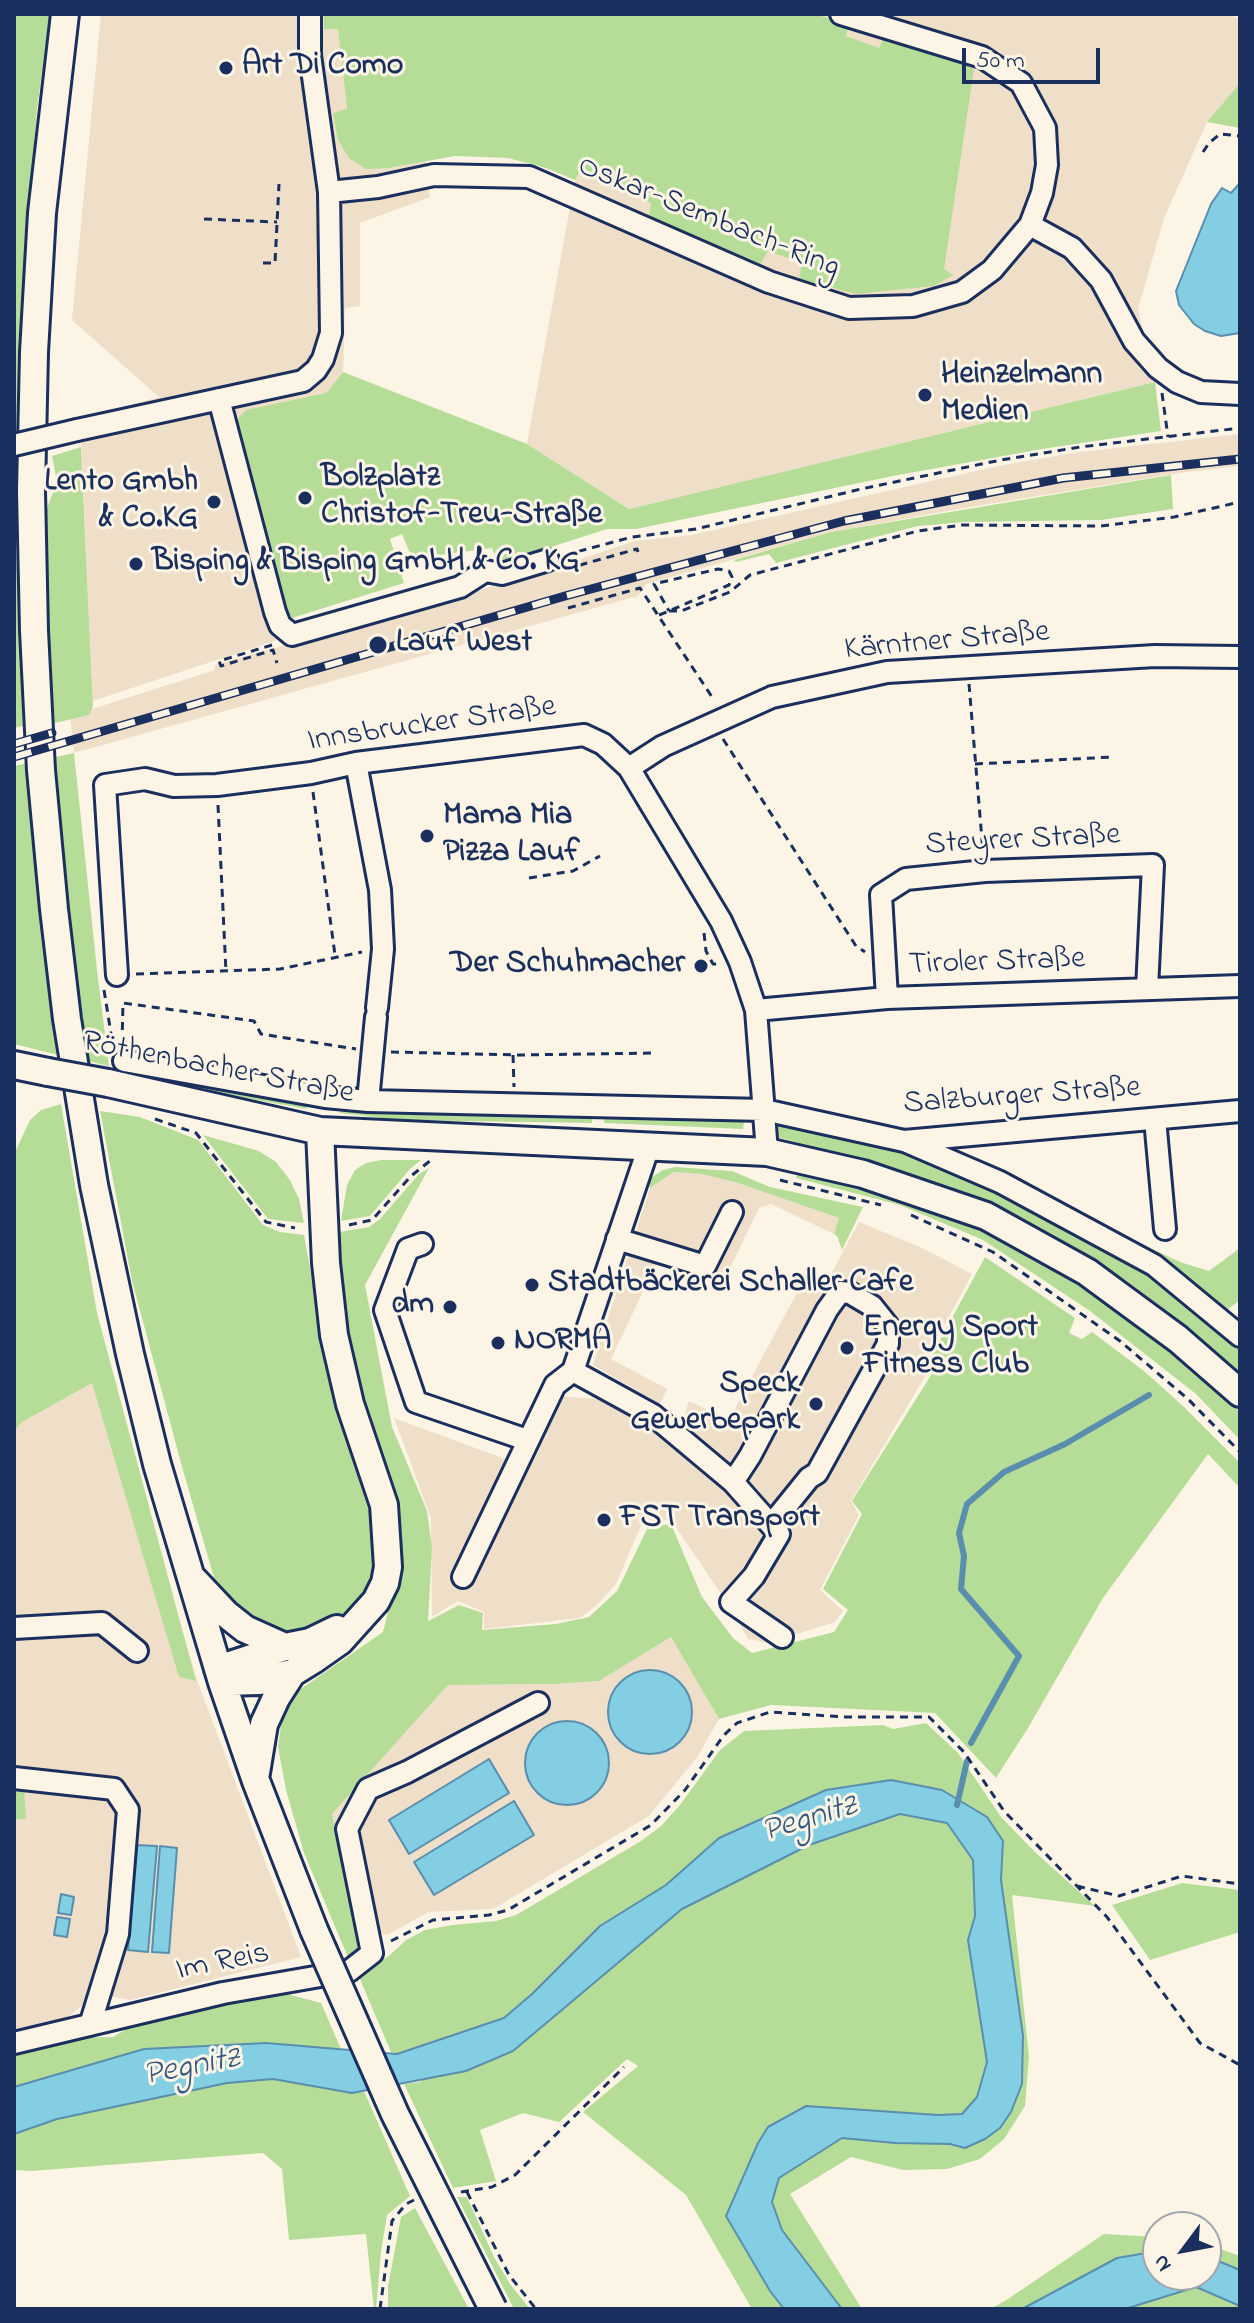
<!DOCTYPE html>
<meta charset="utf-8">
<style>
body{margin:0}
#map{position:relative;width:1254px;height:2323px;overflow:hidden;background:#fcf5e5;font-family:"Indie Flower",sans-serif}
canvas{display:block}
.frame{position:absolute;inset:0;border:16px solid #1b2f5e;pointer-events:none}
.north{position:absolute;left:1142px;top:2211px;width:80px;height:80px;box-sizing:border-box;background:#fcf5e5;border:2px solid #a2a6af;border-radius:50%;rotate:238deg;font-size:22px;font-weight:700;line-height:32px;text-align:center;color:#1b2f5e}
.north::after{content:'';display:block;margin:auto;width:28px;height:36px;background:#1b2f5e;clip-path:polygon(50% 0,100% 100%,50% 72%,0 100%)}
.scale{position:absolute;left:962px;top:48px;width:138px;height:36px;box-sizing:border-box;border:4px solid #1b2f5e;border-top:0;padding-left:10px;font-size:24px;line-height:28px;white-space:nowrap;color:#1b2f5e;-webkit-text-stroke:6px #fcf5e5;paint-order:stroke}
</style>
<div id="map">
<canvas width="1254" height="2323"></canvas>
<div class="frame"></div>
<div class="north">N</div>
<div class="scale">50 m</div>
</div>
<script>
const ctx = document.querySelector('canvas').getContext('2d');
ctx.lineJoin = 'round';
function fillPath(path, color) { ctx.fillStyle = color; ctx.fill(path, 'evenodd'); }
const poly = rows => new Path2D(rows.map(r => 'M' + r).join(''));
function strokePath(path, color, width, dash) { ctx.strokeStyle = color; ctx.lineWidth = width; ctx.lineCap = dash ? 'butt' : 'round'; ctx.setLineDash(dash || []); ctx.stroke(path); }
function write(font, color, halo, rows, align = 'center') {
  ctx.font = font + ' "Indie Flower",sans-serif'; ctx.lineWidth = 6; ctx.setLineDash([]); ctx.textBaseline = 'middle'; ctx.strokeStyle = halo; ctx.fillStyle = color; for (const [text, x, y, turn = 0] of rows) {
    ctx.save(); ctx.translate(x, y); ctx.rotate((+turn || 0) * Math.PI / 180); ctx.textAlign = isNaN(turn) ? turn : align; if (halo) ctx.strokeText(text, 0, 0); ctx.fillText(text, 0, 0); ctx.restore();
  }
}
const built = poly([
 [101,14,324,14,324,29,338,28,347,110,333,113,389,168,426,161,430,197,360,223,360,306,345,308,343,372,326,393,319,396,277,640,93,701,80,419,159,397,72,320],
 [814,14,1227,14,1240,19,1240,83,1207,122,1164,218,1138,309,1155,382,629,509,527,444,575,180,580,171,651,203,761,264,768,251,802,263,800,279,952,275,944,269,884,36,879,48,846,36,848,24],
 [1240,434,1240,466,1186,472,964,508,831,532,646,584,638,596,74,753,70,716,215,670,215,665,532,575,635,541,692,535,998,466,1079,452],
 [674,1172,702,1174,738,1183,840,1218,834,1234,771,1204,759,1208,721,1287,659,1258,611,1359,667,1389,660,1404,593,1365,650,1188],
 [859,1222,922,1248,972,1274,930,1352,930,1368,851,1501,859,1515,820,1590,843,1611,835,1622,768,1643,748,1639,730,1607,671,1520,643,1521,616,1584,597,1605,580,1618,484,1629,484,1612,458,1601,432,1617,431,1518,394,1418,524,1466,558,1396,597,1399,657,1430,675,1443,689,1401,729,1420,803,1281,823,1289],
 [113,1375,148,1517,197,1680,301,1957,130,2000,107,1996,85,2003,68,2017,14,2031,14,1376],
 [671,1637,719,1719,698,1756,649,1816,493,1909,429,1912,387,1935,371,1930,370,1922,354,1920,332,1814,448,1685,555,1684,599,1681]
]);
const green = poly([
 [14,14,50,14,37,108,25,258,18,431,14,432],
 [324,14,814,14,849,24,846,36,879,48,884,36,956,62,974,69,944,269,953,275,934,286,856,294,799,279,802,263,768,251,761,264,649,216,651,203,580,171,575,180,546,168,508,158,455,156,389,168,366,169,349,158,338,140,333,113,347,109,338,29,324,29],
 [1240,83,1240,128,1207,122],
 [343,372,527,444,629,509,1155,382,1161,431,1042,449,893,476,636,529,607,529,498,564,492,548,433,556,414,563,402,534,390,539,404,583,292,618,283,602,234,423,246,410,326,393],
 [81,447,93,706,89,715,51,724,45,513,57,482,52,456],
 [1171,475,1173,509,1101,520,964,522,918,526,776,563,769,554,736,562,734,560,831,532],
 [14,483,23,726,14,728],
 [74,753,97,970,109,1066,88,1061,69,916,56,757],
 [28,763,62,1056,14,1044,14,766],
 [213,1089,305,1102,307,1109,212,1092],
 [61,1104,97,1313,196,1681,179,1677,92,1383,22,1422,14,1431,16,1150,30,1120,41,1110],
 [342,1106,592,1116,592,1123,401,1120,340,1113],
 [100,1111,140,1117,198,1140,263,1225,280,1232,304,1235,330,1381,375,1522,374,1568,360,1600,335,1624,281,1638,232,1610,215,1581,184,1474,132,1281],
 [605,1115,745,1117,743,1129,604,1123],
 [784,1124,896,1148,960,1173,1055,1217,1133,1262,1190,1303,1240,1348,1240,1376,1179,1320,1127,1281,1047,1233,969,1195,885,1165,780,1138,776,1133,778,1126],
 [203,1135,259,1151,276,1162,290,1180,299,1199,304,1223,268,1219],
 [381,1160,421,1160,410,1169,370,1216,341,1221,347,1185,355,1170,366,1163],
 [675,1167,732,1171,770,1187,863,1207,842,1250,837,1236,834,1234,839,1218,738,1183,702,1174,674,1172,650,1188,649,1179,663,1170],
 [429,1168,365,1285,392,1427,427,1511,432,1547,428,1621,459,1605,483,1613,482,1630,556,1624,589,1617,617,1591,648,1527,671,1524,702,1597,733,1638,752,1653,834,1632,848,1610,823,1589,862,1514,852,1501,933,1372,932,1355,985,1257,1075,1318,1069,1333,1082,1339,1092,1332,1144,1371,1183,1406,1240,1463,1240,1488,1208,1454,1103,1598,1028,1728,996,1778,935,1713,771,1705,719,1719,671,1637,599,1681,555,1684,448,1685,332,1814,354,1920,363,1921,365,1947,350,1962,304,1853,286,1790,278,1747,282,1718,295,1693,383,1632,389,1608,399,1561,373,1435,345,1336,341,1289,340,1232,369,1227,380,1219,419,1174],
 [798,1173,901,1198,1020,1245,1077,1280,1145,1327,1218,1389,1240,1413,1240,1440,1196,1394,1090,1311,983,1240,900,1205,796,1178],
 [1059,1205,1180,1262,1209,1271,1240,1248,1240,1300,1223,1313],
 [926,1723,958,1753,1001,1817,1036,1853,1095,1906,1012,1895,1029,2057,1025,2106,1004,2139,980,2159,947,2169,903,2170,851,2157,790,2194,862,2309,842,2309,782,2230,772,2202,779,2178,842,2138,895,2143,950,2144,965,2148,985,2139,1000,2128,1011,2112,1001,1880,1003,1841,942,1790,891,1780,826,1790,719,1838,666,1885,600,1926,532,1994,504,2018,397,2054,391,2052,359,1977,390,1955,406,1940,425,1930,452,1925,496,1921,516,1915,641,1841,661,1826,680,1805,720,1750,744,1731,883,1725,893,1729],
 [14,1787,24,1788,26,1819,14,1819],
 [900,1814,948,1823,973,1860,975,1916,968,1940,987,2062,977,2097,962,2114,938,2115,806,2106,768,2127,758,2143,726,2216,770,2291,784,2309,752,2309,686,2195,583,2112,638,2066,627,2059,559,2122,523,2113,480,2130,496,2181,453,2188,404,2084,420,2082,645,1941,682,1909,809,1844],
 [1182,1883,1240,1890,1240,1932,1150,1960,1112,1905],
 [276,1991,321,2003,341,2049,266,2043,144,2049,14,2087,14,2049,62,2038,113,2037,144,2019],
 [273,2079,352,2093,364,2091,410,2196,387,2215,381,2252,376,2309,374,2309,366,2234,289,2240,282,2169,263,2153,31,2171,14,2170,14,2134,56,2119,227,2083],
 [457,2197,467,2197,494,2257,510,2284,530,2309,514,2309],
 [415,2208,469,2309,388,2309,388,2286,401,2217],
 [1104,2234,1158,2237,1158,2251,1117,2258,1022,2309,990,2309,1005,2301],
 [1206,2244,1240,2256,1240,2270,1206,2256],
 [1196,2287,1240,2306,1240,2309,1125,2309]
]);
const water = poly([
 [1239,184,1240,333,1221,336,1205,331,1194,324,1179,305,1176,291,1211,204,1222,188,1231,193,1239,184],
 '608 1712a42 42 0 1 1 84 0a42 42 0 1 1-84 0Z',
 '525 1763a42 42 0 1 1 84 0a42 42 0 1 1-84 0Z',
 [489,1759,509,1793,409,1854,389,1820,489,1759],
 [891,1780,942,1790,987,1817,1003,1841,1001,1880,1023,2036,1022,2084,1011,2112,1000,2128,985,2139,965,2148,950,2144,895,2143,842,2138,779,2178,772,2202,782,2230,842,2309,784,2309,770,2291,726,2216,758,2143,768,2127,806,2106,938,2115,962,2114,977,2097,987,2062,968,1940,975,1916,973,1860,947,1823,900,1814,809,1845,682,1909,513,2051,466,2071,352,2093,273,2079,227,2083,57,2119,14,2134,14,2087,144,2049,266,2043,397,2054,504,2018,532,1994,600,1926,666,1885,719,1838,826,1790,891,1780],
 [514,1801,534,1835,434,1895,414,1862,514,1801],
 [137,1845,157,1846,148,1952,128,1950,137,1845],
 [160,1846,177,1848,169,1953,152,1952,160,1846],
 [61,1894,74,1897,71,1915,58,1913,61,1894],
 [57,1917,70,1919,67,1937,54,1935,57,1917],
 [1158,2251,1158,2275,1206,2275,1206,2256,1240,2270,1240,2306,1196,2287,1125,2309,1022,2309,1117,2258,1158,2251]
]);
const stream = poly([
 [971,1743,1019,1656,961,1589,964,1556,959,1533,967,1504,1004,1472,1065,1444,1149,1395],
 [957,1805,967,1761]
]);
const path = poly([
 [1203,152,1209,143,1220,134,1240,136],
 [204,219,277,222],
 [263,263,275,263,279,184],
 [1162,393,1168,437],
 [565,555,632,537,696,529,861,489,1001,460,1080,447,1240,428],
 [566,569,637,549,638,552],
 [568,608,640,588,714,700],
 [669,611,681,611,730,592,750,575,918,531,962,525,1101,526,1174,517,1240,502],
 [659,615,669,611,729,585,732,577,729,571,718,569,654,584,669,611],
 [272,645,219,661,221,666,273,650,277,663],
 [969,684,983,852],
 [723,739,856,946,865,952],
 [975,764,1113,757],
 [313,792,335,955],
 [218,805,226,972],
 [529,878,573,871,600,856],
 [704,933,706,951,713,964,719,964],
 [136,974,280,969,362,952],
 [104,990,113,1046],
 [122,1044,123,1003,254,1021,261,1034,356,1049],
 [391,1052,519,1055,655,1053],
 [513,1055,514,1087],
 [155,1119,196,1133,266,1222,295,1228],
 [780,1180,881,1205],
 [911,1215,993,1252,1120,1341,1189,1400,1240,1452],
 [349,1225,372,1220,411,1176,431,1160],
 [1077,1886,1119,1896,1182,1876,1240,1884],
 [391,1941,433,1920,489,1915,508,1910,651,1825,685,1790,724,1735,737,1723,770,1712,844,1717,929,1717,964,1752,1004,1811,1107,1917,1200,2043,1240,2065],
 [461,2192,492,2187,515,2175,624,2067],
 [467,2192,509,2275,536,2309],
 [380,2309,392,2221,406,2204,414,2200]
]);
const minor = poly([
 [329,192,378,187,434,175,529,177,769,282,849,308,913,306,962,292,992,270,1030,225,1042,193,1047,165,1045,128,1021,83,982,57,841,14],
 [1030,225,1072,248,1101,280,1134,341,1158,368,1177,382,1201,392,1240,394],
 [219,399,275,612,280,625,292,635,460,587,485,571,502,574,548,560],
 [77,430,303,381,316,370,323,359,331,333,329,192,310,55,310,14],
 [356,763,380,890,383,949,377,1008],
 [629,768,663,746,772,697,887,672,1155,656,1240,657],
 [117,975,105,785,145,779,174,786,217,785,311,773,356,763,584,735,603,744,629,768,721,921,740,962,756,1010,767,1152],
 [887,998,881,895,906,879,985,871,1153,865,1147,989],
 [756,1010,887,998,1240,986],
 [124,1061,325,1097,368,1101,764,1110,904,1141,1240,1111],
 [368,1101,376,1017],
 [1155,1119,1165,1229],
 [907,1142,1000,1182,1154,1265,1240,1336],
 [617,1239,705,1266,732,1212],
 [422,1244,408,1249,385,1310,416,1402,527,1440],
 [573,1371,653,1415,733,1482,779,1534,754,1576,731,1602,782,1637],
 [573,1371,649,1146],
 [733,1482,750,1456,827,1310,840,1292,850,1293,872,1306,888,1326,888,1344,817,1473,809,1478,771,1525],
 [463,1577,555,1385,573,1371],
 [14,1628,102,1623,137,1651],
 [14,1778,114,1789,128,1810,118,1934,90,2025],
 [14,2043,223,1993,349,1971,372,1953,347,1829,368,1789,407,1772,538,1703]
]);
const major = poly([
 [65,14,42,213,34,352,31,491,34,631,41,770,54,909,67,1019,94,1185,130,1354,157,1464,222,1682,256,1781,314,1930],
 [14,1065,48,1072],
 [108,1083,320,1131,767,1152,863,1174,986,1216,1087,1272,1178,1339,1240,1393],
 [193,1579,226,1614,245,1629,285,1647],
 [218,1669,285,1647,310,1642,337,1629],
 [222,1682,259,1681,292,1673,313,1660,340,1641,376,1601,385,1583,388,1567,384,1505,350,1404,334,1335,326,1263,320,1131],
 [256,1773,264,1724,276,1698,292,1673]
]);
const rail = poly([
 [14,744,52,733],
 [14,757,565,596,844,521,1063,478,1240,459]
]);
const minorBridge = poly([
 [14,445,77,430]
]);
const majorBridge = poly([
 [48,1072,108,1083],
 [314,1930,395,2114,493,2309]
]);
const markers = [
 [226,68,8,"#1b2f5e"],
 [925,395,8,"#1b2f5e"],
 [305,498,8,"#1b2f5e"],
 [214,502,8,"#1b2f5e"],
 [136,564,8,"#1b2f5e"],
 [378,645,10,"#1b2f5e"],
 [427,836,8,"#1b2f5e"],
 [701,966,8,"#1b2f5e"],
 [532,1285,8,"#1b2f5e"],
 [450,1307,8,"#1b2f5e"],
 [498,1343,8,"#1b2f5e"],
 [847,1348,8,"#1b2f5e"],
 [816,1404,8,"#1b2f5e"],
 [604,1520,8,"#1b2f5e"]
];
const poiNames = [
 ["Art Di Como",242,68],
 ["Heinzelmann",941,377],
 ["Medien",941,414],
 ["Bolzplatz",321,480],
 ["Christof-Treu-Straße",321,517],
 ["Lento Gmbh",198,484,"right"],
 ["& Co.KG",198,521,"right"],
 ["Bisping & Bisping GmbH & Co. KG",152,564],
 ["Lauf West",396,645],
 ["Mama Mia",443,818],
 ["Pizza Lauf",443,855],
 ["Der Schuhmacher",685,966,"right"],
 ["Stadtbäckerei Schaller Cafe",548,1285],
 ["dm",434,1307,"right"],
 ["Energy Sport",863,1330],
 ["Fitness Club",863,1367],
 ["NORMA",514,1343],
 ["Speck",800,1386,"right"],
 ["Gewerbepark",800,1423,"right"],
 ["FST Transport",620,1520]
];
const streetNames = [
 ["Oskar-Sembach-Ring",708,219,22],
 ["Kärntner Straße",947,643,-5],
 ["Innsbrucker Straße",432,726,-8],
 ["Steyrer Straße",1023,842,-3],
 ["Tiroler Straße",997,964,-2],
 ["Röthenbacher Straße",218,1070,11],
 ["Salzburger Straße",1022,1098,-4],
 ["Im Reis",223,1964,-11]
];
const waterNames = [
 ["Pegnitz",810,1821,-17],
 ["Pegnitz",192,2069,-11]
];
fillPath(built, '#efdec8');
fillPath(green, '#b6dd98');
fillPath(water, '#83cee3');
strokePath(water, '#598eae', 2);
strokePath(stream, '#598eae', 6);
strokePath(minor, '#1b2f5e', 26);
strokePath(major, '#1b2f5e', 32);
strokePath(path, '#1b2f5e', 3, [8, 6]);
strokePath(minor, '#fcf5e5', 20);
strokePath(major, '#fcf5e5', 26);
strokePath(rail, '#1b2f5e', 9);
strokePath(rail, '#fcf5e5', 6, [18]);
strokePath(minorBridge, '#1b2f5e', 26, []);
strokePath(majorBridge, '#1b2f5e', 32, []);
strokePath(minorBridge, '#fcf5e5', 20);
strokePath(majorBridge, '#fcf5e5', 26);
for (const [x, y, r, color] of markers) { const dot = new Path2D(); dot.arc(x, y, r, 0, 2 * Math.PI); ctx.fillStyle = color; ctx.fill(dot); strokePath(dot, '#fcf5e5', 3); }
write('bold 32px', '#1b2f5e', '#fcf5e5', poiNames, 'left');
write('32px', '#1b2f5e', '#fcf5e5', streetNames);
write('italic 34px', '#35577f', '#fcf5e5', waterNames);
</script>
